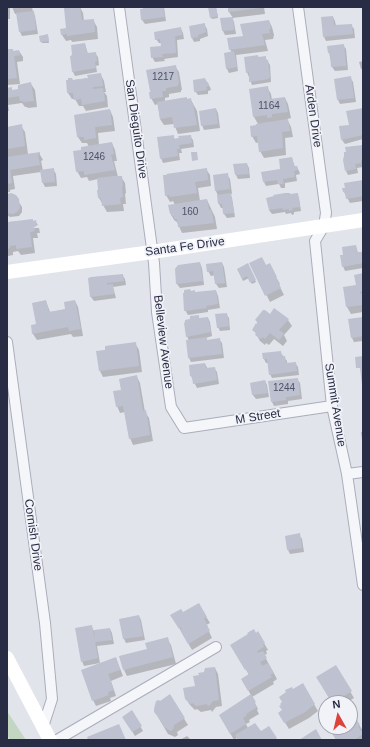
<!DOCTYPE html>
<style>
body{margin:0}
#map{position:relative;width:370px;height:747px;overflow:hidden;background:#e2e4ec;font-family:Arial,sans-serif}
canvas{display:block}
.frame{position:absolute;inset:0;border:8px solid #282d45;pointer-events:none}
.north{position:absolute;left:318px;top:695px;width:40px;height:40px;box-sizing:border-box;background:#f2f3f8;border:1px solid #a1a4b0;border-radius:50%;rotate:352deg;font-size:11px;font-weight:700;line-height:16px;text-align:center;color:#282d45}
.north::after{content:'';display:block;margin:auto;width:14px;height:18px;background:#db433d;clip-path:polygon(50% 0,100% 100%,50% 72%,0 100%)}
</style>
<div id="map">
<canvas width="370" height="747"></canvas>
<div class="frame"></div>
<div class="north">N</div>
</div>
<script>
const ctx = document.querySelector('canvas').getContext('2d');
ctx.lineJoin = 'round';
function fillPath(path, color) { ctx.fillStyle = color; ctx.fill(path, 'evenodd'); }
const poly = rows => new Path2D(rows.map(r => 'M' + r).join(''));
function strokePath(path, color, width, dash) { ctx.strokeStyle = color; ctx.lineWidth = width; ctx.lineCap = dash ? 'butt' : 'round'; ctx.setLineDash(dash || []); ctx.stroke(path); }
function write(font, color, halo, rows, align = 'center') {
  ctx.font = font + ' Arial,sans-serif'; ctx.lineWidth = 3.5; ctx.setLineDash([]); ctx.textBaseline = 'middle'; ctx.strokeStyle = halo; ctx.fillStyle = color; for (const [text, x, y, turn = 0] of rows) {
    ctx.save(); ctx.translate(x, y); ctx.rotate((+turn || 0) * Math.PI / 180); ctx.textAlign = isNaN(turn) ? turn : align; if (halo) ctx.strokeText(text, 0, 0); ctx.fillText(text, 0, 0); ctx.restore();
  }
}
const green = poly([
 [7,711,20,731,26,740,10,740,7,735]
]);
const shadow = poly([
 [7,7,32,7,33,12,35,16,38,34,22,36,20,32,17,14,15,14,12,7,10,7,10,19,7,19],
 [80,7,83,13,84,21,93,20,97,27,98,39,72,42,71,40,66,41,62,35,67,29,65,9],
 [143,7,164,7,166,21,145,24,142,20,141,10,144,10],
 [216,7,218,18,212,19,211,17],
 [229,7,264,7,265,14,232,18,234,22,236,34,225,35,223,31,221,19,233,18,229,12],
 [333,17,335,21,336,26,351,25,354,29,355,38,326,41,324,37],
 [269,21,272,27,274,35,273,39,265,40,268,51,236,55,238,71,229,73,227,69,232,53,230,49],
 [204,24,207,29,208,36,200,39,200,41,194,42,192,38,190,27],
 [181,29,183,33,184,39,177,40,178,57,164,59,165,61,155,62,152,57,162,47,161,43,159,43,156,39],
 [48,37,49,43,42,43,41,42],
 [85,44,88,54,95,53,98,57,99,65,96,66,97,72,75,76,73,72],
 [343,45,346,49,348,70,335,71,332,67,328,47],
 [7,50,13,50,14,52,19,51,23,57,23,61,17,62,20,84,7,85],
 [258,56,259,58,265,57,270,65,271,82,252,85,247,72],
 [363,61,363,69,361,69,359,62],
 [175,66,179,72,182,90,181,90,181,92,169,94,169,97,165,98,165,101,191,100,197,111,200,131,178,134,174,124,164,125,160,119,158,104,155,105,151,98,151,91],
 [101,75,104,81,106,92,104,92,107,96,108,107,86,111,83,106,79,106,75,99,72,99,68,93,67,81,89,78],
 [350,77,353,82,356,102,340,104,338,100],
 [205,79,210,87,211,90,208,91,208,94,198,95,195,91],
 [31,84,35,90,37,107,28,108,27,107,25,107,22,103,8,105,9,111,7,111,7,89,11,88,13,91,19,90],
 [267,87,271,94,272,100,285,98,288,104,291,118,287,119,291,127,293,137,285,138,286,155,264,158,260,151,259,142,256,143,252,136,258,124,254,117,250,90],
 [216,109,218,113,220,128,204,130,202,125],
 [363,109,363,139,345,144,342,140,350,126],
 [110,110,113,117,115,131,98,133,99,145,112,143,115,150,117,161,114,161,118,177,121,177,125,183,126,193,125,194,126,204,123,204,124,211,107,212,99,198,100,190,98,179,89,181,87,177,81,178,77,171,82,151,89,147,87,143,82,143,78,137,75,116],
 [21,126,25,132,28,154,39,153,43,160,41,161,43,171,53,169,56,174,57,186,45,187,43,183,41,172,13,176,15,189,10,190,10,192,7,192,7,128],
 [173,136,175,139,190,136,193,140,194,147,181,149,182,153,179,153,180,160,163,163,161,158],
 [363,146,363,167,357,168,358,173,348,175,346,171],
 [292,158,295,167,297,167,299,171,300,174,296,175,297,181,285,183,285,188,281,188,279,184,266,186,264,182,263,173,281,170],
 [247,164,249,168,250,178,238,179,236,175,235,165],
 [206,169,210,175,211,186,198,188,200,201,207,200,215,217,217,229,182,233,177,222,174,220,171,214,169,205,175,205,173,201,170,202,166,195],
 [227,175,230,179,232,194,230,194,232,198,235,217,227,218,224,214,223,208,221,208,219,204,218,196,216,191,214,176],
 [363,181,363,201,350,203,344,192],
 [297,194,299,198,301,211,294,212,294,214,292,215,291,213,286,214,285,212,272,214,269,210,290,195],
 [7,196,15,196,22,207,22,212,19,216,10,217,7,215],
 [35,221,38,225,29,226,29,228,39,228,40,233,37,233,38,238,33,238,35,253,21,255,18,251,13,252,13,255,8,256,7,254,7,223],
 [356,246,358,253,361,253,363,256,363,268,345,271,343,266],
 [200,263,202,268,204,285,180,288,177,284,176,270],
 [222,263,224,267,227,287,219,288,216,284,215,275,211,276,208,271],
 [251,264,266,266,269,265,280,284,279,285,284,295,270,302],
 [248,265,256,282,252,284,249,278,243,281,238,270],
 [363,274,363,312,351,314,347,307,344,288,357,286],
 [122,275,125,279,126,285,113,287,116,298,94,301,91,297,89,279],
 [216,291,218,296,220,308,208,310,208,312,188,315,185,310,195,293],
 [46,301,50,312,66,310,75,301,78,307,83,336,73,337,71,334,37,340,33,334],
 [226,314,229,318,230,330,220,331,218,327],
 [270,315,288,320,292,326,284,335,287,341,283,346,274,339,269,345,266,343,265,345,260,341,254,330,258,324,256,320],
 [198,316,200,319,208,318,210,322,212,336,206,338,207,341,219,339,222,343,224,358,191,362,189,358,189,341,187,336,191,320],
 [363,319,363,341,354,342,352,338],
 [135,343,139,350,142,372,103,377,100,371,97,352],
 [280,352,287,361,287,364,295,363,298,367,299,375,272,378,270,374,268,363,266,363,264,359],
 [205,364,208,369,214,368,217,372,219,384,197,388,191,376],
 [137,377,140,383,145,412,149,418,153,441,133,445,130,438,125,412,120,413,117,406,122,390],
 [297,379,300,383,302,399,288,401,288,404,274,406,272,402],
 [265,381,267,385,269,397,256,399,253,395,251,383],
 [361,432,363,432,363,447],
 [299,535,302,539,304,552,290,554,288,550],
 [198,604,210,623,206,625,212,638,192,650,172,615,182,614],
 [139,616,141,620,145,640,126,643,124,639,120,620],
 [91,626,94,631,110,629,112,633,114,644,97,646,100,663,84,666,82,661],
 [258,633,268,650,266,651,267,654,264,655,277,679,273,682,274,684,252,697,258,709,257,710,259,714,249,720,250,722,246,724,248,728,260,733,269,727,277,740,239,740,238,737,234,740,220,716,251,695,242,680,249,675,232,645],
 [167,639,171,645,176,664,127,676,124,670,148,650],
 [116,658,123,676,111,681,116,696,110,698,111,701,96,706,93,700],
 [336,667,354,698,346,703,333,703,318,677],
 [215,668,218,674,222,706,216,707,212,712,211,710,201,712,197,709,195,710,190,705,186,699,196,687,205,673],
 [302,684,318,711,309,718,289,729,279,713,283,711,293,690],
 [170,696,188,725,177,732,178,735,175,737,168,734,155,712,159,702],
 [350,710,363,731,361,732,363,735,363,740,337,740,336,730,334,727,350,727],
 [132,712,143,731,135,736,123,717],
 [187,736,191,740,180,740]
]);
const building = poly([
 [80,7,82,20,94,19,95,32,67,36,67,34,61,35,60,29,66,28,64,8],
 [142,7,163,7,165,17,141,20,140,9,143,9],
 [208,7,216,7,218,16,210,18],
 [228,7,260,7,260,8,228,12],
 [34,11,36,30,19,32,16,13],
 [333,16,334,25,352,24,353,34,323,37,321,17],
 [233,17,234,30,222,31,220,18],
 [269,20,271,28,269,30,270,33,262,34,265,45,229,50,227,38,243,36,240,24],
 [205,23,206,32,198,35,198,37,191,38,189,26],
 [181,27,182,35,175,36,176,53,162,54,163,57,151,58,150,47,161,46,160,39,155,40,154,32],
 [48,34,49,41,40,42,39,36],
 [85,43,87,53,96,52,97,61,95,62,96,68,72,72,70,56,71,56,72,54,71,45],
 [344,44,346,66,331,67,330,53,328,53,327,46],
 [7,49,13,49,13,51,19,50,20,55,14,56,17,78,7,79],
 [234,51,237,67,226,69,224,53],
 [258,55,258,57,266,56,266,60,268,60,270,77,268,79,249,82,249,72,246,73,244,57],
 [176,65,179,84,178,84,178,86,166,88,166,91,162,91,163,97,150,99,149,92,154,91,150,91,146,70],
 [101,73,103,86,93,87,93,89,103,88,105,101,82,105,81,99,74,100,73,93,67,93,66,80,68,80,68,78,72,78,73,80,88,78,87,75],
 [351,76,354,98,337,100,334,79],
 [205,78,206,82,208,82,209,86,206,87,207,90,194,92,193,80],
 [31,82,34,101,23,102,23,101,20,101,19,96,7,98,7,88,12,87,12,90,18,89,18,85],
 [268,86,270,99,285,97,288,112,272,114,272,117,267,118,267,115,253,117,249,89],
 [187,97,187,99,191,98,192,104,193,104,197,125,174,128,172,117,160,119,157,102],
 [216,108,218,124,201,126,199,111],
 [363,108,363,135,341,140,339,126,349,125,346,111],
 [110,109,112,125,95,127,96,138,84,140,84,137,77,137,74,115],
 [288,119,290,131,282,132,283,148,259,152,257,136,251,137,250,126,256,125,256,124],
 [22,124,25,146,7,149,7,127],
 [174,135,174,139,179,138,178,136,191,135,192,143,179,145,180,149,177,149,178,156,160,159,157,137],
 [112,142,114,154,111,155,115,170,84,175,84,171,76,172,73,151,81,150,81,147],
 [363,145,363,160,361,160,361,163,355,164,356,169,345,171,343,160,344,156,344,152,346,152,345,147],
 [40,152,40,154,38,154,40,165,10,170,12,183,7,184,7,157],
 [191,152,197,152,198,160,192,161],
 [292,157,294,166,297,166,298,170,294,171,295,177,283,179,284,184,278,184,277,180,263,182,261,172,280,169,279,159],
 [247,163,249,174,235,175,233,164],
 [54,168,55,182,42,183,40,170],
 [207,168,208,180,195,182,197,193,170,197,169,195,165,196,163,175,167,175,166,174],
 [228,173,230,189,215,191,213,175],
 [114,176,122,176,123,187,122,187,123,197,120,198,121,204,102,206,101,198,98,198,97,190,98,190,97,178],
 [363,180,363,196,346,199,345,192,343,192,342,188,345,188,344,183],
 [11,193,16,195,19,199,20,208,17,212,13,214,7,213,7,194],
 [231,193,234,213,223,214,222,204,218,204,217,195],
 [285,193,290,193,290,194,298,193,300,207,292,208,293,210,289,211,289,209,283,210,282,208,269,210,266,198,274,196,273,195],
 [207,199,209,210,211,209,214,223,178,227,177,219,174,219,174,216,171,216,171,214,170,214,168,205],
 [33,219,33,221,36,220,37,226,34,227,35,231,30,232,32,247,16,249,16,245,10,246,10,248,7,249,7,222],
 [356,245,357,252,362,252,363,263,342,267,340,255,343,255,342,247],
 [262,257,266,265,270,263,277,277,276,278,281,288,265,296,249,263],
 [200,262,203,281,176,284,175,269,178,265],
 [222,262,225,283,215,284,213,271,207,272,206,264],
 [248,263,256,280,250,283,247,276,242,279,237,269],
 [363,273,363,291,360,292,360,294,363,293,363,305,346,307,343,287,356,285,354,275],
 [123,274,124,281,107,283,107,285,113,284,114,294,90,297,88,278,91,277],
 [190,289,191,291,195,290,195,292,216,290,218,304,206,306,207,308,184,311,183,293,184,293,184,290],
 [46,300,49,312,65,309,64,302,75,300,81,329,69,331,68,327,32,334,31,325,36,324,32,303],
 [274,308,289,319,279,330,284,334,279,340,270,333,265,339,263,337,261,339,255,335,256,333,252,330,256,323,257,324,258,322,255,320,263,310,265,310,270,314],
 [227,313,229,326,217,328,215,314],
 [199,315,199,318,208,317,211,332,186,337,184,323,185,322,185,320,190,319,190,316],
 [363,317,363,336,351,338,348,319],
 [207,337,207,340,220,338,222,354,188,358,186,340],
 [136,342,139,366,99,371,96,351,105,350,105,346],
 [281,351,282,356,285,356,286,363,296,362,297,371,269,375,267,359,263,359,262,353],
 [363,356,363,385,362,385,360,368,356,368,355,357],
 [205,363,206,368,215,367,217,380,193,384,192,376,190,376,189,365],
 [137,375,143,411,146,410,150,435,129,439,123,406,116,407,113,391,121,390,119,379],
 [298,378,300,395,286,397,286,400,271,402,268,381],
 [265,380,268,393,252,395,250,383],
 [300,533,302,548,287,550,285,536],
 [199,603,207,617,204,618,210,631,188,644,180,630,182,628,181,627,179,629,170,615,181,609,183,612],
 [139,615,143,636,123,639,119,619],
 [92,625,98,658,81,662,75,628],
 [110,628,112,640,95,642,94,630],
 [254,629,256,633,258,631,265,643,263,645,264,647,257,651,258,653,263,651,267,658,260,662,262,666,268,663,274,673,270,675,272,677,248,691,241,679,249,674,246,669,245,670,230,645,248,634,247,633],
 [168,637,173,657,123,670,119,656,147,649,145,643],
 [116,657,120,670,108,674,114,690,108,692,109,695,92,701,81,670],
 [336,665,352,691,332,703,316,677],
 [215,667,219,700,213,701,209,706,206,704,196,706,193,703,191,704,185,699,183,688,195,686,193,676,199,675,198,673,204,672,205,668],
 [303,683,315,704,305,712,284,723,278,713,282,710,279,706,281,705,280,704,282,702,279,697,286,692,285,690,292,687,293,689],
 [170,694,185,718,174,725,174,728,171,731,164,727,159,718,154,712,154,709,156,701,159,700,160,701],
 [251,694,256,702,254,703,257,707,246,714,247,715,243,718,246,724,230,734,219,715],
 [350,708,360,725,358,726,363,734,354,740,336,740,331,732,336,729,335,727,350,727],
 [132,710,142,726,132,732,122,717],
 [255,723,261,731,269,726,277,738,272,740,238,740,235,735],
 [119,724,126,740,88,740,87,737],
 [316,729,322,740,299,740]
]);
const minor = poly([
 [119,7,154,263,157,312,171,407,184,428,332,406],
 [298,7,326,213,324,226,315,241,332,406,347,474,363,585],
 [7,342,45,623,52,699,43,727],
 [347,474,363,472],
 [57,740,216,647]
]);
const secondary = poly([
 [7,272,152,252,363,220],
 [7,658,50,740]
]);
const numberNames = [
 ["1217",163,77],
 ["1164",269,106],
 ["1246",94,157],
 ["160",190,212],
 ["1244",284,388]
];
const streetNames = [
 ["Arden Drive",313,116,82],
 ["San Dieguito Drive",136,129,82],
 ["Santa Fe Drive",185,247,-8],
 ["Belleview Avenue",163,342,83],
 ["Summit Avenue",335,405,81],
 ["M Street",258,417,-9],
 ["Cornish Drive",33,535,82]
];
fillPath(green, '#c3d6c2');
fillPath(shadow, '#0003');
fillPath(building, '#bec1cf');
strokePath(minor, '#aaadba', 12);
strokePath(minor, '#f5f6f9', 10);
strokePath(secondary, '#fff', 14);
write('10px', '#4e5268', null, numberNames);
write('12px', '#282d45', '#f2f3f8', streetNames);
</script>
